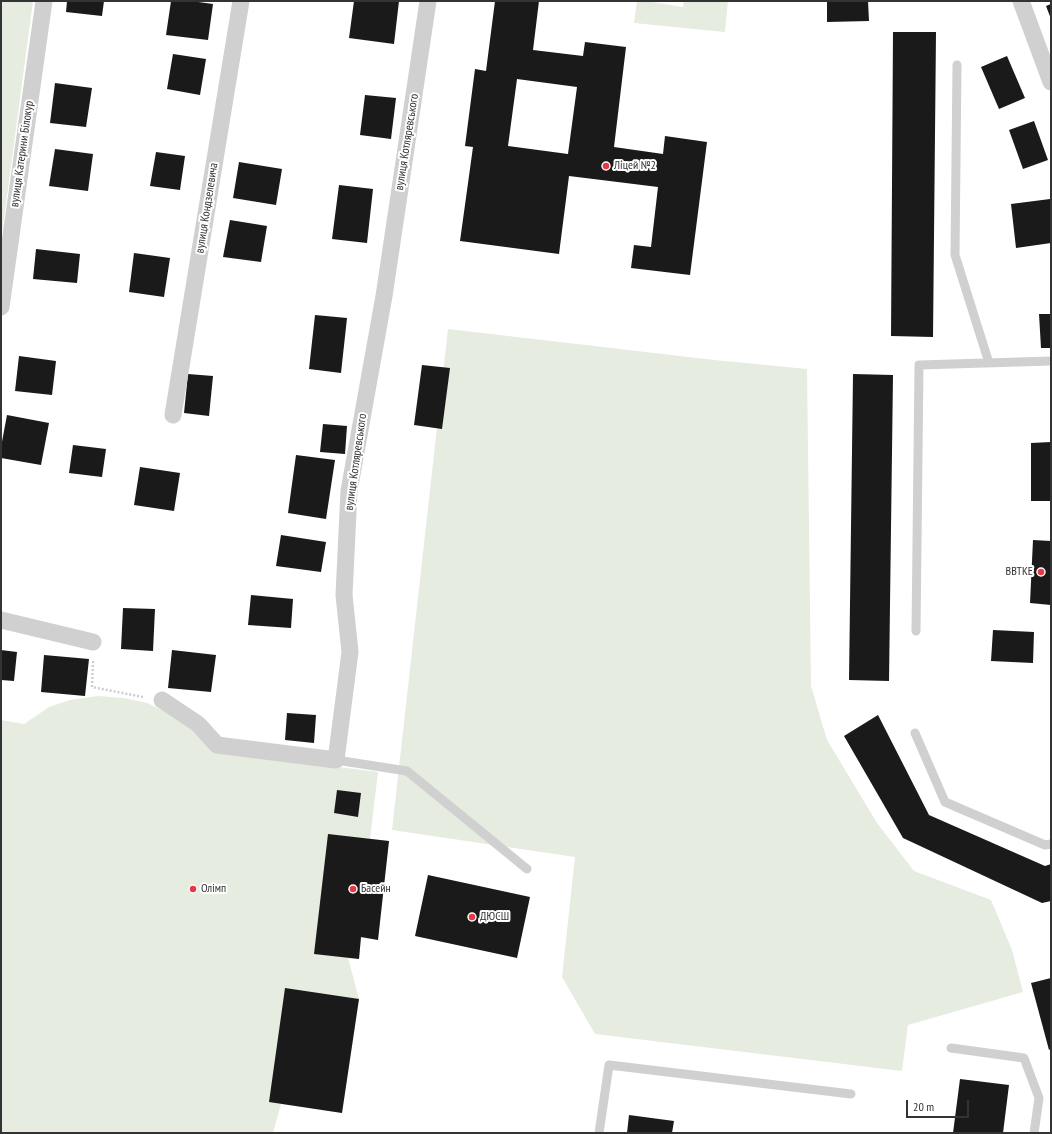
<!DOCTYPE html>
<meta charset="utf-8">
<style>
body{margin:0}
#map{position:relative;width:1052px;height:1134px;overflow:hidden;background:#fff;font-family:"PT Sans Narrow",sans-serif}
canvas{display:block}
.frame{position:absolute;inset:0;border:2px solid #333;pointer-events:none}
.scale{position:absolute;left:906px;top:1100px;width:63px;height:18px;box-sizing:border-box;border:2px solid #333;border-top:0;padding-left:5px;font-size:12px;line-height:14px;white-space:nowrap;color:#333;-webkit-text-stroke:3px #fff;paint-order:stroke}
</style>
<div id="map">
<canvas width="1052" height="1134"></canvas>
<div class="frame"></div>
<div class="scale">20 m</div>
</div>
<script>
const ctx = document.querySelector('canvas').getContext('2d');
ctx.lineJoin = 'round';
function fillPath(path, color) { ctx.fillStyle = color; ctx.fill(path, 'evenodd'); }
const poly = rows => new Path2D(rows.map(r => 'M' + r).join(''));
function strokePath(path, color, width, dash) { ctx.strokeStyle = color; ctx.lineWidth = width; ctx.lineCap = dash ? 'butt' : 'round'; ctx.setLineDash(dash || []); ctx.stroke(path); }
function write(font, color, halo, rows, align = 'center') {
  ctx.font = font + ' "PT Sans Narrow",sans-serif'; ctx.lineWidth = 4; ctx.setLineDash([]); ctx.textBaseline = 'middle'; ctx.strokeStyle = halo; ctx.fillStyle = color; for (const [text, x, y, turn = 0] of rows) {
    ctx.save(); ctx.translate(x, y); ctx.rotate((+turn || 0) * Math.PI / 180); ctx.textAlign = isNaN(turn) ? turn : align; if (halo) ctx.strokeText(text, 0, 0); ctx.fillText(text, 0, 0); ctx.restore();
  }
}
const green = poly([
 [1,1,33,1,1,241],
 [637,1,646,1,683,7,684,1,728,1,725,32,634,23],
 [448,329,714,360,807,369,811,686,827,740,877,823,914,871,991,900,1012,950,1023,992,908,1025,902,1071,595,1034,562,977,575,857,392,830],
 [98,696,124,698,147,703,162,710,192,727,213,751,378,772,370,839,389,841,378,940,361,938,359,959,348,958,359,999,342,1113,281,1104,273,1133,1,1133,1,720,24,724,49,707,70,700]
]);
const building = poly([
 [67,1,104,1,102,16,66,12],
 [171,1,191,1,213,4,208,40,166,35],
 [354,1,399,1,394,44,349,38],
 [495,1,539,1,533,50,583,56,585,42,626,47,614,147,663,154,665,136,707,142,690,275,631,268,634,245,651,247,658,187,569,176,559,254,460,241,473,147,465,146,475,69,486,71],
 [517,79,577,87,568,154,508,146],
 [827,1,868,1,869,21,827,22],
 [1051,4,1051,19,1046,6],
 [893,32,936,32,933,337,891,336],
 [173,54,206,59,200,95,167,89],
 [1007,56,1025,98,999,109,981,67],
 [55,83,92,88,86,127,50,123],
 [365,95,396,98,391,139,360,135],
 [1034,121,1048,160,1023,169,1009,130],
 [55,149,93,154,88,191,49,186],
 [156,152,185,156,180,190,150,186],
 [239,162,282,169,276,205,233,198],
 [339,185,373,189,367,243,332,239],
 [1050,199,1051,243,1016,248,1011,204],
 [230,220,267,226,261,262,223,257],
 [36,249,80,254,77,283,33,279],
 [134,253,170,258,164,297,129,292],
 [1039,314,1051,314,1051,348,1041,348],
 [315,315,347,318,341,373,309,369],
 [19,356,56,361,52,395,15,391],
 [422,365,450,368,442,429,414,425],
 [188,374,213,376,209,416,184,413],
 [853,374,893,375,889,681,849,680],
 [7,415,49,423,41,465,1,458,1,447],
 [323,424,347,426,345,454,320,452],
 [1051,442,1051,501,1031,501,1031,443],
 [73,445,106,449,102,477,69,473],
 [296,455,335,460,326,519,288,513],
 [140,467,180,473,174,511,134,505],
 [281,535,326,542,321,572,276,566],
 [1033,540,1051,541,1051,605,1030,603],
 [251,595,293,599,291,628,248,625],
 [123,608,155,609,153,651,121,649],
 [993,630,1034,632,1033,663,991,661],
 [1,650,17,652,14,681,1,680],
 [172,650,216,655,211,692,168,688],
 [44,655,89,659,85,696,41,692],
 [287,713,316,715,314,743,285,740],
 [878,715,929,815,1045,866,1051,864,1051,901,1042,903,903,838,844,736],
 [337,790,361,793,358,817,334,813],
 [328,834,389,841,378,940,361,937,359,959,314,954],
 [428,875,530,897,517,958,415,936],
 [1051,978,1051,1049,1049,1050,1031,983],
 [285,988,359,999,342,1113,269,1102],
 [960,1079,1009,1085,1003,1133,953,1133],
 [629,1115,674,1121,672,1133,627,1133]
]);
const path = poly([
 [93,661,92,687,143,697]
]);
const service = poly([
 [957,65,955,255,989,363],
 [916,631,919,365,1051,361],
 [915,733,945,802,1045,845,1051,844],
 [336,760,407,771,527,869],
 [951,1048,1024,1058,1039,1098,1034,1133],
 [599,1133,609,1065,851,1094]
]);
const minor = poly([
 [1021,1,1051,82],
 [1,307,44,1],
 [173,415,241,1],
 [1,620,93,642],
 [162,700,198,724,217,745,336,760,350,652,344,595,349,491,384,296,428,1]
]);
const markers = [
 [606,166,4,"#e63946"],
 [1041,572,4,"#e63946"],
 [193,889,4,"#e63946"],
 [353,889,4,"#e63946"],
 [472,917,4,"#e63946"]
];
const streetNames = [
 ["вулиця Котляревського",407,142,-81],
 ["вулиця Катерини Білокур",22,154,-82],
 ["вулиця Кондзелевича",207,208,-81],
 ["вулиця Котляревського",356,462,-82]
];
const poiNames = [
 ["Ліцей №2",614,166],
 ["ВВТКЕ",1033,572,"right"],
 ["Олімп",201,889],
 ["Басейн",361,889],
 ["ДЮСШ",480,917]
];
fillPath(green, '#e6ecdf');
fillPath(building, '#1a1a1a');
strokePath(path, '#cdcdcd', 2.5, [2, 2]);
strokePath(service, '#d0d0d0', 9);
strokePath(minor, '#d0d0d0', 17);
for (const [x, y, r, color] of markers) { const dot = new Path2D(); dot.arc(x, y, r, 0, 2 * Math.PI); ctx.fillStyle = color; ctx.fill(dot); strokePath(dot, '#fff', 1.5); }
write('12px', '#333', '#fff', streetNames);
write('12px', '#333', '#fff', poiNames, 'left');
</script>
